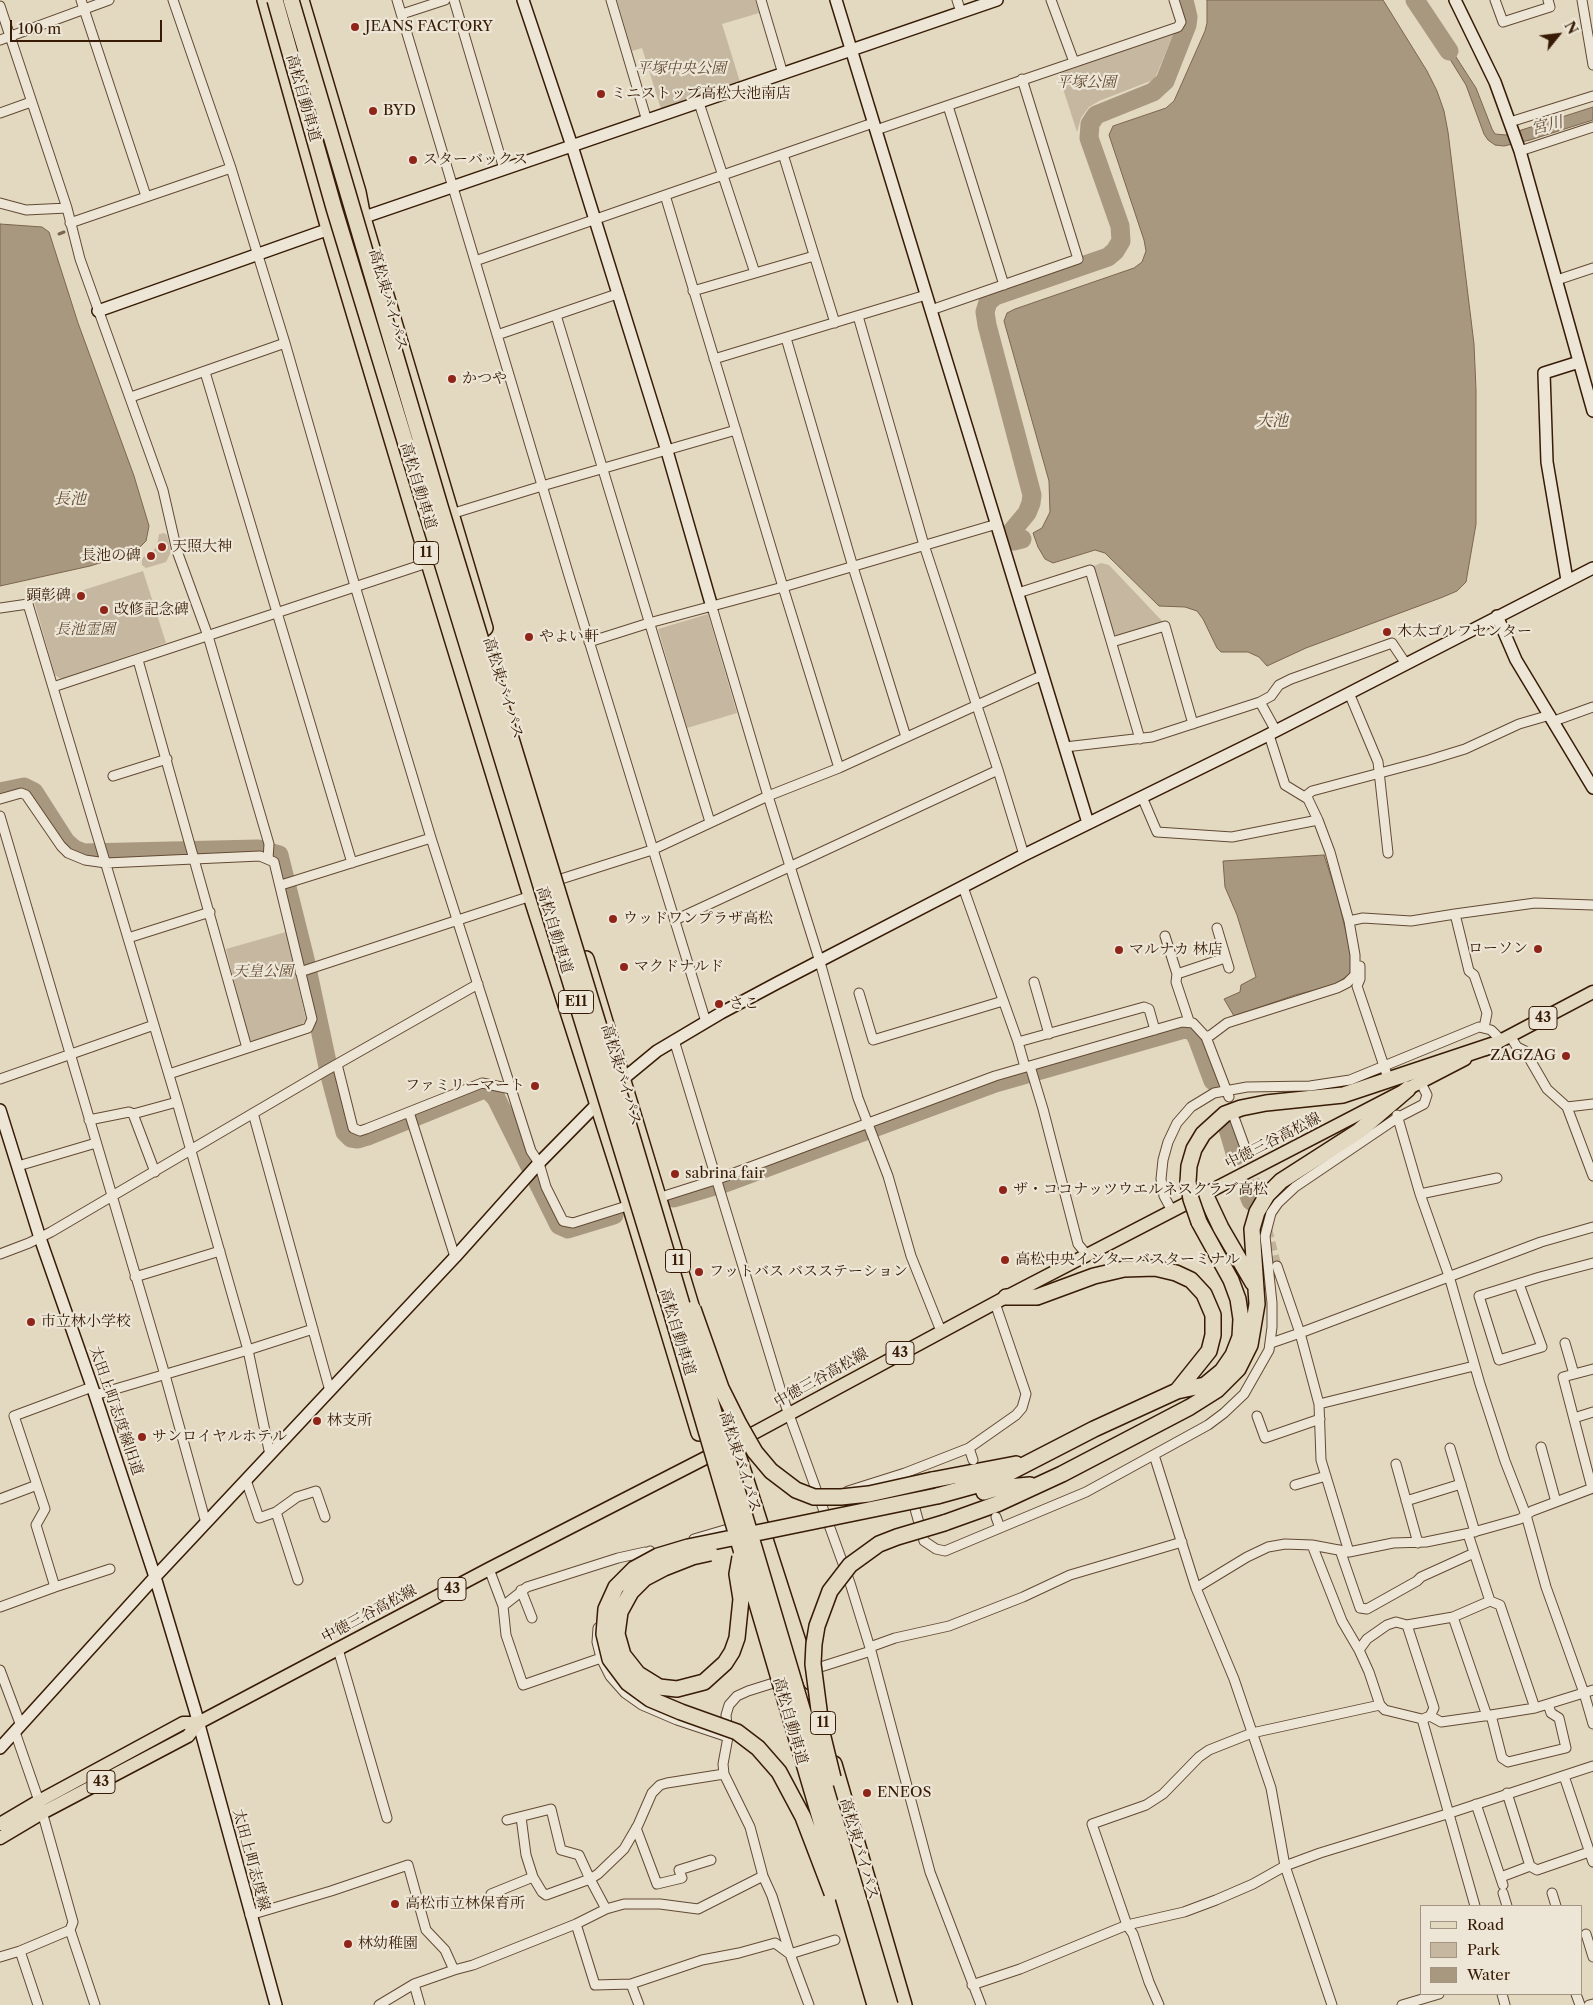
<!DOCTYPE html>
<meta charset="utf-8">
<style>
body{margin:0}
#map{position:relative;width:1593px;height:2005px;overflow:hidden;background:#e3d8c0;font-family:"Libre Caslon Text",serif}
canvas{display:block}
.legend{position:absolute;left:1420px;top:1905px;width:162px;height:90px;box-sizing:border-box;background:#ede6d6;border:1px solid #a49582;margin:0;padding:6px 9px;list-style:none;font-size:15px;color:#371b04}
.legend li{display:flex;align-items:center;gap:10px;height:25px}
.legend b{width:25px;border:1px solid #a49582}
.north{position:absolute;left:1533px;top:10px;width:50px;height:50px;-webkit-text-stroke:4px #ede6d6;paint-order:stroke;rotate:61deg;font-size:14px;font-weight:700;line-height:20px;text-align:center;color:#371b04}
.north::after{content:'';display:block;margin:auto;width:18px;height:22px;background:#371b04;clip-path:polygon(50% 0,100% 100%,50% 72%,0 100%)}
.scale{position:absolute;left:10px;top:20px;width:152px;height:22px;box-sizing:border-box;border:2px solid #371b04;border-top:0;padding-left:6px;font-size:15px;line-height:18px;white-space:nowrap;color:#371b04;-webkit-text-stroke:4px #ede6d6;paint-order:stroke}
</style>
<div id="map">
<canvas width="1593" height="2005"></canvas>
<ul class="legend">
<li><b style="height:6px;background:#e3d8c0"></b>Road</li>
<li><b style="height:14px;background:#c6b8a0"></b>Park</li>
<li><b style="height:14px;background:#a99880"></b>Water</li>
</ul>
<div class="north">N</div>
<div class="scale">100 m</div>
</div>
<script>
const ctx = document.querySelector('canvas').getContext('2d');
ctx.lineJoin = 'round';
function fillPath(path, color) { ctx.fillStyle = color; ctx.fill(path, 'evenodd'); }
const poly = rows => new Path2D(rows.map(r => 'M' + r).join(''));
function strokePath(path, color, width, dash) { ctx.strokeStyle = color; ctx.lineWidth = width; ctx.lineCap = dash ? 'butt' : 'round'; ctx.setLineDash(dash || []); ctx.stroke(path); }
function write(font, color, halo, rows, align = 'center') {
  ctx.font = font + ' "Libre Caslon Text","Noto Serif JP",serif'; ctx.lineWidth = 4.5; ctx.setLineDash([]); ctx.textBaseline = 'middle'; ctx.strokeStyle = halo; ctx.fillStyle = color; for (const [text, x, y, turn = 0] of rows) {
    ctx.save(); ctx.translate(x, y); ctx.rotate((+turn || 0) * Math.PI / 180); ctx.textAlign = isNaN(turn) ? turn : align; if (halo) ctx.strokeText(text, 0, 0); ctx.fillText(text, 0, 0); ctx.restore();
  }
}
const green = poly([
 [617,0,755,0,759,13,722,24,740,82,661,109,642,48,632,51],
 [1175,30,1156,76,1153,80,1099,101,1089,107,1081,118,1077,132,1057,70],
 [164,533,167,535,171,552,166,562,146,568,142,565,142,558,152,552,157,546,159,534],
 [1101,563,1109,565,1163,622,1119,636,1114,634,1094,566],
 [143,571,166,643,61,679,55,675,34,601,42,601,43,603],
 [708,614,737,713,687,728,658,629],
 [286,932,306,1020,301,1025,253,1041,249,1040,226,949]
]);
const water = poly([
 [1207,0,1383,0,1427,71,1437,91,1444,111,1448,132,1474,344,1476,390,1476,524,1466,582,1457,591,1443,597,1306,648,1267,666,1259,657,1248,652,1221,652,1217,648,1203,619,1197,611,1185,607,1159,606,1105,553,1095,550,1053,563,1045,559,1038,547,1033,533,1042,528,1050,512,1049,481,1004,321,1007,313,1015,309,1134,268,1142,262,1146,251,1144,240,1109,135,1113,126,1166,108,1174,101,1205,31,1207,23,1207,0],
 [1438,29,1476,88,1492,129,1495,134,1506,135,1593,107,1593,120,1530,140,1504,146,1495,145,1488,140,1484,134,1466,85,1433,32,1438,29],
 [0,224,42,227,49,232,78,323,134,476,149,526,146,541,135,552,90,566,0,586,0,224],
 [1324,855,1337,895,1349,945,1352,964,1350,974,1334,985,1295,995,1234,1016,1224,999,1240,992,1241,985,1256,977,1237,915,1225,887,1223,861,1324,855]
]);
const stream = poly([
 [59,234,64,232]
]);
const river = poly([
 [1415,0,1449,51],
 [1022,539,1014,541,1012,531,1027,513,1031,503,1032,495,987,325,985,312,988,302,995,296,1108,257,1115,251,1121,241,1120,226,1089,138,1090,124,1096,115,1153,92,1165,81,1187,25,1188,17,1184,0],
 [0,792,24,787,34,792,66,842,74,849,84,853,258,849,279,855,305,959,330,1076,345,1132,351,1138,358,1139,368,1136,482,1090,488,1090,496,1098,559,1225,568,1229,614,1215],
 [1228,1129,1236,1156],
 [1248,1193,1251,1201],
 [674,1198,722,1184,995,1083,1184,1029,1193,1031,1197,1038,1213,1081]
]);
const streetTunnel = poly([
 [1247,1153,1257,1186],
 [1261,1203,1277,1266]
]);
const street = poly([
 [81,0,146,196],
 [173,0,231,168,285,343,355,586,431,838,531,1151,539,1163,546,1187,563,1221,573,1223,630,1205],
 [397,0,570,579,706,1022],
 [454,0,504,169],
 [611,0,647,121],
 [761,0,783,74],
 [957,0,961,12],
 [1051,0,1074,62],
 [1495,0,1503,22,1550,7,1548,0],
 [1582,0,1593,65],
 [0,6,67,208,80,259,163,490,177,551,208,636,269,844,268,859],
 [402,14,445,0],
 [0,40,109,0],
 [699,103,755,273],
 [948,106,1004,285],
 [0,113,31,102],
 [1510,122,1593,96],
 [876,130,1178,27,1181,22,1174,0],
 [1520,151,1593,127],
 [783,154,835,323],
 [665,195,783,587,839,768],
 [0,203,26,210,67,208],
 [70,223,231,168],
 [475,261,873,123],
 [1557,280,1593,268],
 [693,291,814,256],
 [931,310,1078,259,1022,79],
 [556,315,710,822],
 [858,316,924,545,998,770,1024,855],
 [497,335,617,294],
 [786,338,853,567,906,737],
 [714,359,926,295],
 [205,372,352,863],
 [131,397,285,343],
 [451,514,542,486,736,430],
 [1018,593,1090,570,1140,739],
 [712,607,768,796,820,962,858,1098,888,1176,911,1256,941,1331],
 [0,608,28,604,177,1102,248,1350,270,1455],
 [589,642,649,623,783,587,997,524],
 [1112,642,1165,626,1193,724],
 [138,660,247,1048],
 [53,687,433,561],
 [1349,693,1378,762,1388,853],
 [1260,702,1276,731],
 [1554,721,1593,707],
 [1065,747,1152,737,1260,702,1271,696,1279,685,1291,679,1392,643,1406,664],
 [113,776,167,759],
 [1142,797,1157,832,1232,837,1318,820,1308,799,1285,785,1269,735],
 [0,799,21,793,26,795,61,846,68,853,85,860,106,863,260,856,274,862,312,1019,308,1028,169,1074],
 [1308,799,1307,795,1312,791,1429,760,1465,749,1519,724,1550,715],
 [0,816,165,1375,206,1523],
 [561,879,652,850,768,796,839,768,1043,675],
 [281,885,431,838],
 [963,887,1018,1042,1025,1067],
 [1455,914,1535,903,1593,905],
 [675,920,998,770],
 [1349,921,1363,918,1411,921,1455,914,1469,971,1474,975,1487,1013,1484,1028],
 [1217,928,1229,968],
 [1165,936,1177,974,1176,982,1189,1021],
 [128,938,210,912],
 [1360,966,1360,979,1357,986,1386,1072],
 [300,972,531,896],
 [1177,974,1225,958],
 [1034,982,1049,1034],
 [859,993,873,1040,1003,1001],
 [1510,1036,1517,1047,1525,1051,1547,1089,1567,1107,1593,1104],
 [1206,1037,1211,1035,1227,1023,1337,988,1347,983,1355,975,1355,955,1349,921,1330,852,1318,820],
 [674,1040,783,1398,850,1583,871,1651,930,1872,981,2005],
 [1018,1042,1144,1007,1149,1009,1155,1030],
 [337,1064,353,1128,360,1131,366,1129,409,1112,455,1257],
 [1030,1066,1043,1109,1078,1244,1087,1255],
 [0,1079,154,1025],
 [1567,1107,1593,1176],
 [409,1112,482,1083,511,1089],
 [253,1113,330,1391],
 [133,1114,177,1102],
 [1397,1115,1420,1194,1449,1276,1480,1384,1505,1461,1526,1515,1546,1587,1584,1693,1593,1724],
 [89,1120,129,1112,133,1114,155,1172],
 [1235,1120,1247,1153],
 [18,1166,96,1143],
 [1257,1186,1258,1192],
 [1420,1194,1497,1178],
 [658,1198,718,1179,995,1076,1182,1022,1193,1023,1206,1037,1229,1097],
 [1172,1211,1164,1196,1161,1179,1163,1160,1168,1142,1177,1123,1191,1107,1214,1093,1247,1087,1310,1086,1350,1080,1479,1027,1491,1030,1501,1040],
 [0,1254,29,1243,51,1232,325,1071,478,984],
 [1277,1266,1300,1333,1319,1404,1321,1460,1349,1552],
 [135,1277,220,1251],
 [1519,1284,1542,1347,1499,1360,1479,1296,1540,1277,1593,1263],
 [1271,1343,1300,1333,1541,1242,1593,1227],
 [1565,1343,1574,1374],
 [95,1395,248,1350,313,1329],
 [1319,1404,1474,1366],
 [1257,1416,1265,1438,1320,1419],
 [1574,1418,1593,1412],
 [1541,1447,1556,1502],
 [969,1448,973,1460],
 [1450,1448,1475,1532],
 [1154,1455,1196,1588,1234,1679,1271,1788,1285,1866,1332,2005],
 [1396,1464,1418,1543],
 [905,1473,969,1448,1016,1415,1022,1408,1026,1394,995,1303],
 [246,1480,259,1518,276,1512,297,1497,316,1491,325,1517],
 [37,1485,45,1509,36,1525,55,1587],
 [1295,1485,1326,1476],
 [1592,1488,1563,1377,1593,1369],
 [848,1491,905,1473,924,1541,936,1549,945,1551,1086,1492,1208,1425,1224,1413,1244,1394,1269,1350,1272,1327,1272,1303,1265,1236,1271,1213,1278,1203,1295,1187,1397,1118,1424,1104,1427,1095,1421,1083],
 [0,1499,37,1485,14,1416,92,1387],
 [1406,1501,1461,1484],
 [276,1512,298,1580],
 [996,1517,1000,1528],
 [1468,1534,1490,1601,1500,1605,1535,1708,1593,1690],
 [694,1539,728,1529],
 [1312,1545,1342,1621,1359,1650,1369,1672,1380,1705,1385,1710,1422,1719,1475,1906],
 [1340,1550,1360,1608,1367,1609,1417,1581,1421,1577,1474,1553],
 [636,1561,650,1551],
 [489,1569,503,1606,506,1635,523,1685,601,1658],
 [1196,1588,1247,1557,1268,1547,1285,1544,1312,1545,1349,1552,1393,1543,1426,1542,1470,1533,1520,1519,1532,1511,1593,1488],
 [521,1590,532,1618],
 [503,1606,527,1587,618,1558,645,1552],
 [0,1607,55,1587,110,1569],
 [1453,1617,1487,1716],
 [1407,1625,1453,1617,1490,1601],
 [598,1628,597,1642,601,1658,610,1676,625,1693,642,1705,677,1720,728,1737],
 [870,1647,895,1638,949,1626,1023,1597,1070,1575,1182,1542],
 [338,1649,387,1818],
 [1359,1650,1367,1639,1387,1625,1396,1622,1407,1625,1434,1708,1430,1716],
 [0,1670,21,1726],
 [811,1670,871,1651],
 [1535,1708,1491,1715,1502,1758,1508,1762,1566,1748,1559,1718,1551,1713,1548,1704],
 [1425,1718,1430,1716,1441,1722,1491,1715],
 [15,1732,39,1801,73,1922,70,1930,95,2005],
 [724,1774,750,1827,763,1876,772,1896,790,1954],
 [1564,1776,1593,1862],
 [1507,1793,1530,1866],
 [1476,1804,1503,1885],
 [507,1820,551,1809,561,1850,579,1855,590,1879,546,1895,542,1892,533,1877,526,1855,521,1817],
 [636,1828,657,1884,682,1878,679,1870,711,1860],
 [1501,1877,1530,1866,1537,1870,1589,1852],
 [1503,1893,1507,1906],
 [1552,1893,1556,1906],
 [491,1894,533,1877],
 [606,1909,624,1904,660,1904,698,1909,763,1876],
 [250,1915,331,1891,408,1865,426,1930,445,1950,454,1970],
 [576,1924,595,1985,631,1984,639,2005],
 [1586,1934,1593,1957],
 [0,1957,20,1951],
 [414,1984,420,2005],
 [631,1984,702,1960,739,1953,775,1943,790,1954],
 [972,1985,1020,1969,1127,1925,1184,1912,1216,1900,1253,1884,1285,1866,1320,1853,1447,1814,1593,1766],
 [1502,1994,1505,2005],
 [1576,1994,1580,2005],
 [38,2005,20,1951,70,1930],
 [379,2005,414,1984,454,1970,473,1965,576,1924,606,1909,590,1879,598,1874,624,1849,638,1825,652,1793,660,1785,667,1783,724,1774,723,1764,728,1737,726,1715,729,1705,737,1696,748,1691,783,1680],
 [809,2005,790,1954,835,1940],
 [1159,2005,1149,1982,1133,1934,1127,1925,1092,1824,1146,1805,1163,1794,1199,1757,1209,1750,1252,1733,1380,1705],
 [1402,2005,1439,1994],
 [1589,2005,1593,2004]
]);
const secondary = poly([
 [523,0,572,146,667,451,712,607],
 [836,0,1088,823],
 [1455,0,1495,82,1520,151,1593,411],
 [98,311,315,234,997,0],
 [1567,580,1547,462,1544,373,1579,362],
 [1497,616,1516,660,1593,788],
 [617,1084,657,1051,721,1013,779,982,1024,855,1262,738,1593,568],
 [0,1110,40,1238,95,1395,155,1577,195,1710,276,2005],
 [0,1748,155,1577,455,1257,539,1163,602,1099]
]);
const primary = poly([
 [1485,1049,1593,992],
 [739,1441,1006,1297,1465,1059],
 [0,1824,39,1801,183,1723,198,1723,489,1569,721,1450],
 [0,1838,42,1813,188,1736,198,1723]
]);
const highway = poly([
 [265,0,329,229,429,563,531,896,630,1205,699,1433],
 [301,0,358,192,363,218,485,628],
 [586,959,696,1322],
 [1188,1182,1189,1166,1194,1149,1203,1134,1225,1114,1241,1108,1266,1103,1343,1095,1493,1045],
 [1205,1194,1221,1228,1253,1283],
 [716,1387,811,1682],
 [1177,1391,1205,1385,1222,1371,1233,1355,1240,1337,1241,1319,1238,1299,1231,1280,1199,1222],
 [932,1480,1016,1464],
 [984,1492,997,1488,1030,1485],
 [937,1496,995,1480,1094,1429,1177,1391,1209,1351,1213,1335,1213,1315,1204,1294,1191,1280,1176,1273,1155,1268,1124,1269,1094,1276,1037,1297,1006,1297],
 [944,1523,997,1504,1062,1474,1190,1407,1217,1390,1238,1369,1250,1345,1257,1304,1252,1229,1257,1212,1267,1195,1281,1181,1359,1131,1408,1089],
 [834,1764,904,2005]
]);
const highwayBridge = poly([
 [275,0,334,208,426,510,668,1301,875,2005],
 [291,0,440,506,614,1076,890,2005],
 [1188,1182,1191,1199,1199,1222],
 [693,1309,721,1388,739,1424,755,1452,771,1471,796,1490,814,1497,841,1497,869,1494,932,1480],
 [710,1553,692,1557,664,1568,645,1578,631,1592,620,1612,617,1634,623,1655,638,1674,659,1687,677,1689,704,1682,725,1663,732,1652,737,1638,741,1599,737,1574,740,1557],
 [833,1778,822,1733,813,1664,814,1644,817,1626,830,1591,850,1565,879,1544,897,1537,944,1523],
 [832,1893,803,1817,779,1772,758,1748,737,1732,681,1712,650,1699,628,1683,610,1659,604,1634,606,1609,616,1587,634,1569,658,1556,688,1547,937,1496]
]);
const markers = [
 [355,27,5,"#8f2418"],
 [601,94,5,"#8f2418"],
 [373,111,5,"#8f2418"],
 [413,160,5,"#8f2418"],
 [452,379,5,"#8f2418"],
 [162,547,5,"#8f2418"],
 [151,556,5,"#8f2418"],
 [81,596,5,"#8f2418"],
 [104,610,5,"#8f2418"],
 [1387,632,5,"#8f2418"],
 [529,637,5,"#8f2418"],
 [613,919,5,"#8f2418"],
 [1538,949,5,"#8f2418"],
 [1119,950,5,"#8f2418"],
 [624,967,5,"#8f2418"],
 [719,1004,5,"#8f2418"],
 [1566,1056,5,"#8f2418"],
 [535,1086,5,"#8f2418"],
 [675,1174,5,"#8f2418"],
 [1003,1190,5,"#8f2418"],
 [1005,1260,5,"#8f2418"],
 [699,1272,5,"#8f2418"],
 [31,1322,5,"#8f2418"],
 [317,1421,5,"#8f2418"],
 [142,1437,5,"#8f2418"],
 [867,1793,5,"#8f2418"],
 [395,1904,5,"#8f2418"],
 [348,1944,5,"#8f2418"]
];
const shields = [
 [426,553,25],
 [576,1002,35],
 [1543,1018,28],
 [678,1261,25],
 [900,1353,28],
 [452,1589,28],
 [823,1723,25],
 [101,1782,28]
];
const shieldNames = [
 ["11",426,553],
 ["E11",576,1002],
 ["43",1543,1018],
 ["11",678,1261],
 ["43",900,1353],
 ["43",452,1589],
 ["11",823,1723],
 ["43",101,1782]
];
const poiNames = [
 ["JEANS FACTORY",365,27],
 ["ミニストップ高松大池南店",611,94],
 ["BYD",383,111],
 ["スターバックス",423,160],
 ["かつや",462,379],
 ["天照大神",172,547],
 ["長池の碑",141,556,"right"],
 ["顕彰碑",71,596,"right"],
 ["改修記念碑",114,610],
 ["木太ゴルフセンター",1397,632],
 ["やよい軒",539,637],
 ["ウッドワンプラザ高松",623,919],
 ["ローソン",1528,949,"right"],
 ["マルナカ 林店",1129,950],
 ["マクドナルド",634,967],
 ["さこ",729,1004],
 ["ZAGZAG",1556,1056,"right"],
 ["ファミリーマート",525,1086,"right"],
 ["sabrina fair",685,1174],
 ["ザ・ココナッツウエルネスクラブ高松",1013,1190],
 ["高松中央インターバスターミナル",1015,1260],
 ["フットバス バスステーション",709,1272],
 ["市立林小学校",41,1322],
 ["林支所",327,1421],
 ["サンロイヤルホテル",152,1437],
 ["ENEOS",877,1793],
 ["高松市立林保育所",405,1904],
 ["林幼稚園",358,1944]
];
const parkNames = [
 ["平塚中央公園",681,69],
 ["平塚公園",1086,83],
 ["長池霊園",85,630],
 ["天皇公園",263,972]
];
const streetNames = [
 ["高松自動車道",303,98,74],
 ["高松東バイパス",388,300,74],
 ["高松自動車道",418,486,73],
 ["高松東バイパス",503,688,73],
 ["高松自動車道",554,930,73],
 ["高松東バイパス",621,1075,73],
 ["中徳三谷高松線",1273,1141,-27],
 ["高松自動車道",677,1332,73],
 ["中徳三谷高松線",821,1378,-29],
 ["太田上町志度線旧道",116,1411,71],
 ["高松東バイパス",740,1462,72],
 ["中徳三谷高松線",369,1614,-28],
 ["高松自動車道",790,1721,74],
 ["高松東バイパス",859,1849,74],
 ["太田上町志度線",251,1860,75]
];
const waterNames = [
 ["宮川",1547,126,-15],
 ["大池",1272,421],
 ["長池",70,499]
];
fillPath(green, '#c6b8a0');
fillPath(water, '#a99880');
strokePath(water, '#7b664e', 1);
strokePath(stream, '#7b664e', 3);
strokePath(river, '#a99880', 19);
strokePath(streetTunnel, '#c1b29a', 9, [9, 4.5]);
strokePath(street, '#624a33', 11);
strokePath(secondary, '#371b04', 14);
strokePath(primary, '#371b04', 15);
strokePath(highway, '#371b04', 18);
strokePath(street, '#ede6d6', 9);
strokePath(secondary, '#ede6d6', 11);
strokePath(primary, '#e3d8c0', 12);
strokePath(highway, '#e3d8c0', 15);
strokePath(highwayBridge, '#371b04', 18, []);
strokePath(highwayBridge, '#e3d8c0', 15);
for (const [x, y, r, color] of markers) { const dot = new Path2D(); dot.arc(x, y, r, 0, 2 * Math.PI); ctx.fillStyle = color; ctx.fill(dot); strokePath(dot, '#ede6d6', 2); }
for (const [x, y, w] of shields) { const box = new Path2D(); box.roundRect(x - w / 2, y - 11.5, w, 23, 4); ctx.fillStyle = '#ede6d6'; ctx.fill(box); strokePath(box, '#371b04', 1); }
write('bold 14px', '#371b04', null, shieldNames);
write('15px', '#371b04', '#ede6d6', poiNames, 'left');
write('italic 15px', '#624a33', '#ede6d6', parkNames);
write('15px', '#371b04', '#ede6d6', streetNames);
write('italic 16px', '#5f472f', '#ede6d6', waterNames);
</script>
